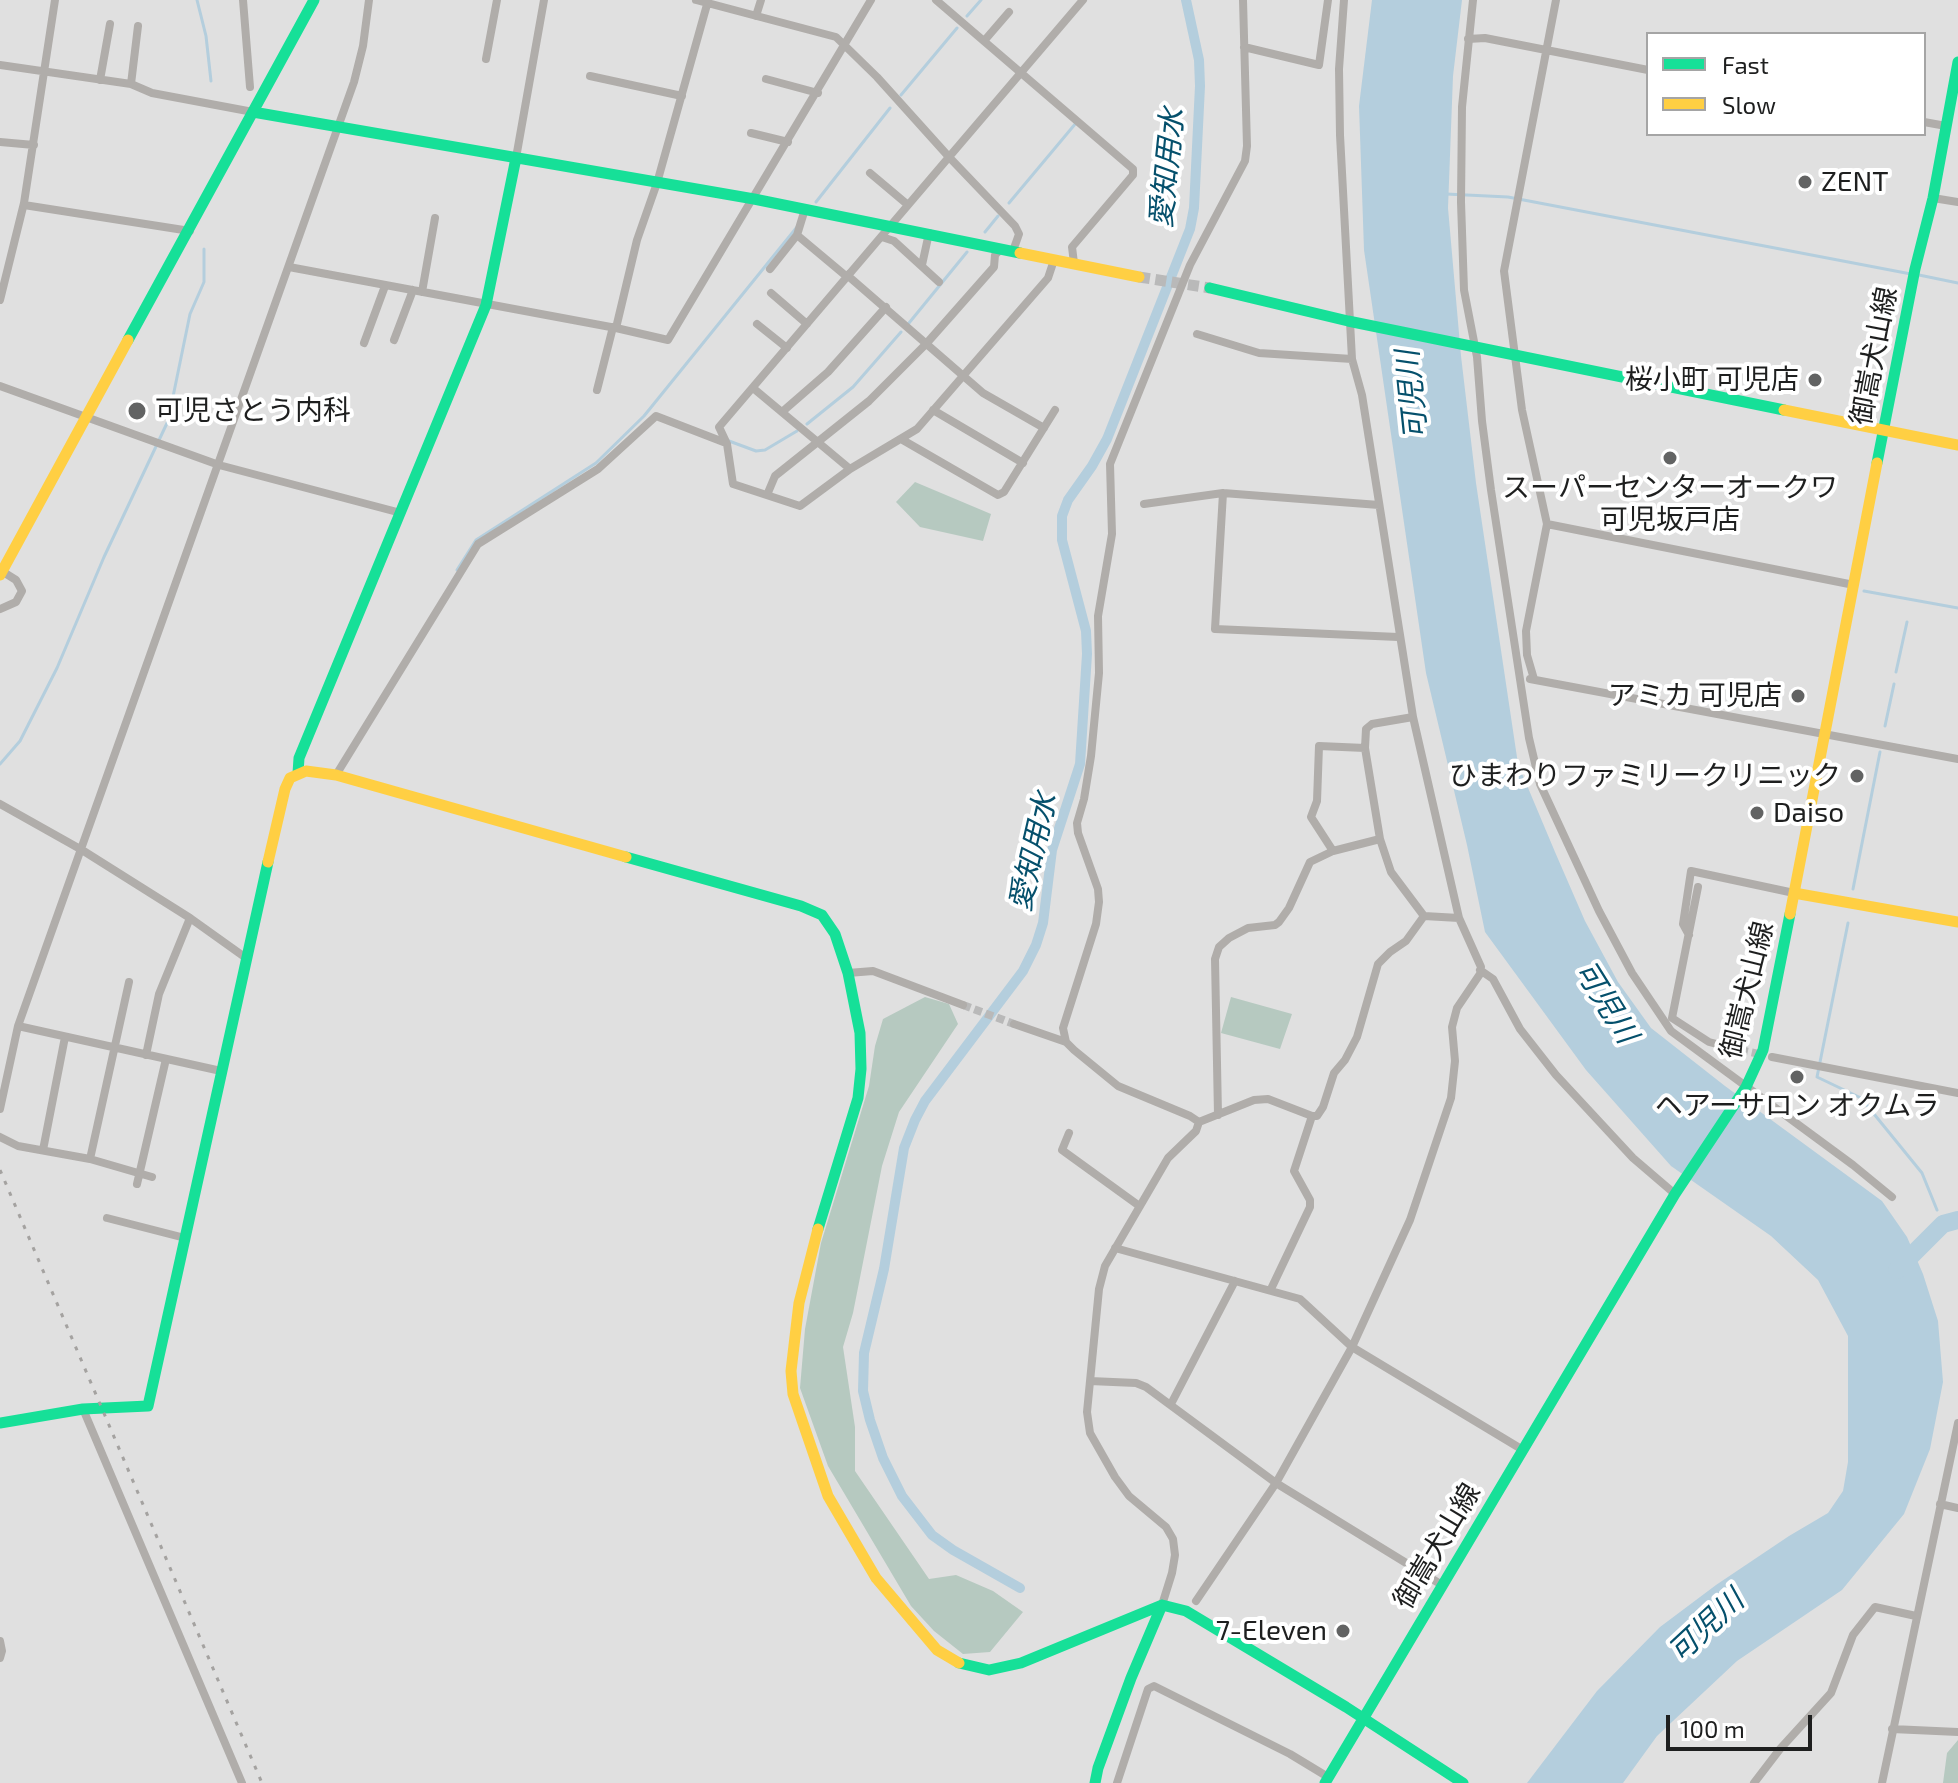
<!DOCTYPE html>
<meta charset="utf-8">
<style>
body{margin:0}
#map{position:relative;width:1958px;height:1783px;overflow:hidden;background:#e0e0e0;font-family:"Exo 2",sans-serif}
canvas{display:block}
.legend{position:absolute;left:1646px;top:32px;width:280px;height:104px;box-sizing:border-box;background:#fff;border:2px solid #a5a5a5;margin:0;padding:10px 14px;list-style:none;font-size:24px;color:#1e1f1f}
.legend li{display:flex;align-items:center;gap:16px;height:40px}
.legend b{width:40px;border:2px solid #a5a5a5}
.scale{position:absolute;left:1666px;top:1715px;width:146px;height:36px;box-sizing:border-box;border:4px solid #1e1f1f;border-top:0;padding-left:10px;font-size:24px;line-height:28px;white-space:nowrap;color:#1e1f1f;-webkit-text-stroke:6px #fff;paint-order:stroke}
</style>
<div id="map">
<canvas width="1958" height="1783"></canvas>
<ul class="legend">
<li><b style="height:10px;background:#16e098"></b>Fast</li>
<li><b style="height:10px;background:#ffcf43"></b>Slow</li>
</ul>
<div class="scale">100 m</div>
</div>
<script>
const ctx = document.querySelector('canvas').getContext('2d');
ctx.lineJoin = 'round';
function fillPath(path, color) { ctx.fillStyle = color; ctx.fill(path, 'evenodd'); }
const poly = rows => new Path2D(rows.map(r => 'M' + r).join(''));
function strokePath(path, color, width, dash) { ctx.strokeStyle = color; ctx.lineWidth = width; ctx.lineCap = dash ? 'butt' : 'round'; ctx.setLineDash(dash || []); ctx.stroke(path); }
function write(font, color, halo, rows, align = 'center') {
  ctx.font = font + ' "Exo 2","Noto Sans JP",sans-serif'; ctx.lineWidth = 8; ctx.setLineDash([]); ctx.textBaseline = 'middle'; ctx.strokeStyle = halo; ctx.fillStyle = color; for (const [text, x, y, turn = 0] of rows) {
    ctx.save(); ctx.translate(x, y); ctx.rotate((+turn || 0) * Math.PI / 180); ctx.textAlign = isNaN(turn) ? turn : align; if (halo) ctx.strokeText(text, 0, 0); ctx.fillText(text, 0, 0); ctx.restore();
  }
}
const green = poly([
 [915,482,991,514,983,541,920,527,896,502],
 [925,997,949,1004,958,1024,899,1112,882,1166,853,1313,843,1347,855,1427,855,1471,929,1579,956,1575,993,1591,1023,1612,990,1652,963,1654,934,1631,911,1606,828,1466,800,1388,805,1329,821,1243,869,1086,875,1046,883,1019],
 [1231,997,1292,1014,1280,1049,1221,1033],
 [1958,1740,1958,1783,1943,1783,1947,1753]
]);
const water = poly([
 [1372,0,1462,0,1453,76,1448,208,1461,356,1476,483,1518,764,1555,852,1585,921,1618,982,1651,1028,1725,1086,1882,1201,1907,1237,1923,1274,1938,1321,1943,1382,1930,1449,1904,1514,1842,1590,1737,1661,1657,1736,1623,1783,1527,1783,1597,1691,1660,1627,1716,1585,1789,1536,1828,1513,1843,1491,1848,1462,1848,1336,1818,1280,1771,1236,1671,1166,1586,1070,1485,932,1467,845,1426,673,1364,250,1359,106]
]);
const stream = poly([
 [197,0,206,36,211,81],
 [967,16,981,0],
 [901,95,957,28],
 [1446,194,1508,197,1911,274],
 [816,202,890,108],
 [1009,203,1076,123],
 [985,232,998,216],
 [1919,275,1958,283],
 [909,323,967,252],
 [807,424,853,387,901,332],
 [729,441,756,451,765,450,797,431],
 [457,570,476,540,596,463,644,416,797,227],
 [1864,591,1958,608],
 [1896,672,1907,622],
 [1885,726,1894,684],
 [0,764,20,741,57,668,104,557,168,421,190,314,204,282,204,249],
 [1853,889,1880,752],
 [1848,923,1817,1077,1861,1098,1922,1173,1937,1210],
 [1941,1219,1943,1224]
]);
const canal = poly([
 [1020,1588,953,1550,932,1535,902,1496,883,1458,870,1420,863,1391,864,1353,884,1269,904,1148,915,1120,925,1101,1023,971,1036,945,1043,923,1052,850,1080,764,1087,654,1086,631,1062,540,1062,516,1068,500,1092,466,1107,439,1190,229,1194,208,1200,86,1199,60,1186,0]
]);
const river = poly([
 [1897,1270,1943,1224,1958,1220]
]);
const streetTunnel = poly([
 [963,1005,1014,1024],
 [1740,1050,1764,1055]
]);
const secondaryTunnel = poly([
 [1139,277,1210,288]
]);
const street = poly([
 [243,0,250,87],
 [696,0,836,37,877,77,949,157,1083,0],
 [936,0,1133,169,1133,175,1072,247,1074,263],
 [1473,0,1462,107,1461,202,1464,290,1477,357,1482,421,1491,490,1529,738,1540,784,1599,911,1632,973,1671,1031,1853,1165,1892,1197],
 [756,16,761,0],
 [1468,39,1485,38,1648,70],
 [984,41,1009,12],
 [1244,47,1319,65,1328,0],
 [486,59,497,0],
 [0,65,131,84,152,93,253,112],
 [590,76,682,96],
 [766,79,818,93],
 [100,80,110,24],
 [131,84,138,26],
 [1924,122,1946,126],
 [751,133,788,142],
 [0,142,34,145],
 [516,158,544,0],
 [870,173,908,205],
 [1933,198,1958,202],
 [24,205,190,231],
 [797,235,846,276],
 [882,237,894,241,939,282],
 [1013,251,1019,234,1015,226,949,157,719,427,727,444,733,484,800,506,850,469,917,429,1048,278,1054,260],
 [922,265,929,233],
 [289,267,616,328,668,340,871,0],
 [770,269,797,235,805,209],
 [847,275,983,393,1044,428],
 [422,292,435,218],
 [771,293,807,324],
 [0,300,24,203,55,0],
 [757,324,787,348],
 [616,328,637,240,657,183,708,1],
 [1197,334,1259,353,1352,359,1340,135,1339,69,1344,0],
 [394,340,413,290],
 [364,343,385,286],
 [1352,359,1362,395,1413,717,1459,918,1481,967,1480,974,1457,1008,1452,1027,1455,1061,1451,1098,1410,1220,1352,1347,1523,1450],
 [0,386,219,465,401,513],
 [753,388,850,469],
 [597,390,613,327],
 [933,410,1023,463],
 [782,412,828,372,886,307],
 [901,439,998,495,1004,492,1055,410],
 [767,495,775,476,869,401,926,344,994,267,995,255,1000,250],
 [1144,504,1223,493],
 [1379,505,1223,493,1215,629,1398,637],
 [1547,524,1854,585],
 [0,570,16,580,22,591,16,602,0,609],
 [1530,679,1958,759],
 [1534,679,1527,655,1526,631,1547,524,1522,410,1504,271,1556,0],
 [1413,717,1372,724,1366,729,1365,748,1380,839,1391,872,1424,916,1459,918],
 [336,775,478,544,598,469,656,416,726,443],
 [0,804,82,850,190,918,246,958],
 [1333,851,1311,817,1317,801,1319,746,1365,748],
 [1698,887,1672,1018,1709,1042,1740,1050],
 [1689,935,1683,924,1691,871,1794,893],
 [1480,970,1493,979,1520,1029,1556,1075,1633,1158,1675,1194],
 [848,973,873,971,963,1005],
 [1014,1024,1066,1042],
 [18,1026,221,1071],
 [146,1055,159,994,190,918],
 [1772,1057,1958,1093],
 [0,1109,18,1026,354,82,363,46,369,0],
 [1218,1115,1215,959,1219,947,1229,938,1248,928,1275,925,1279,922,1289,908,1310,862,1333,851,1380,839],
 [1199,1122,1254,1100,1268,1099,1312,1116,1317,1116,1323,1107,1334,1073,1345,1060,1357,1037,1378,964,1390,952,1406,941,1424,916],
 [1069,1133,1062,1150,1138,1205],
 [0,1137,18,1146,90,1159,152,1177],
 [43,1150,65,1037],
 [90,1159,129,982],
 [137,1184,166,1059],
 [107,1218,185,1238],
 [1115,1248,1300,1299,1352,1347,1276,1483,1196,1601],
 [1271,1289,1310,1207,1310,1200,1294,1171,1312,1116],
 [1090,1381,1136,1383,1146,1387,1276,1483,1442,1585],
 [1171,1404,1235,1281],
 [83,1409,242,1783],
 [1940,1504,1958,1508],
 [1162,1605,1172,1573,1175,1555,1173,1539,1166,1527,1129,1496,1115,1477,1090,1433,1087,1412,1099,1289,1105,1266,1168,1158,1196,1131,1199,1122,1190,1116,1118,1086,1074,1050,1066,1042,1063,1028,1096,924,1099,902,1098,889,1078,833,1077,823,1084,799,1091,756,1099,673,1098,616,1112,534,1110,464,1190,265,1245,161,1247,146,1243,0],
 [0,1641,2,1651,0,1658],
 [1892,1729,1958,1732],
 [1117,1783,1148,1689,1154,1686,1290,1754,1328,1777],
 [1754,1783,1780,1749,1831,1693,1853,1635,1875,1607,1916,1616],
 [1882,1783,1958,1423]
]);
const fast = poly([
 [253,112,754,199,1020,253],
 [1210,288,1348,321,1784,410],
 [128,340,314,0],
 [1877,463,1915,269,1933,198,1958,62],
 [298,773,299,758,486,305,516,158],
 [626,857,801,906,822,915,835,934,848,973,860,1033,861,1069,858,1098,818,1229],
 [0,1423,83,1409,148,1406,268,862],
 [959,1663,989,1670,1021,1663,1162,1605,1186,1611,1346,1707,1463,1783],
 [1095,1783,1098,1768,1131,1678,1162,1605],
 [1325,1783,1675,1194,1746,1087,1763,1050,1790,914]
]);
const slow = poly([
 [1020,253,1139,277],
 [1784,410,1958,445],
 [0,575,128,340],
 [268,862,285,789,290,778,306,771,336,775,626,857],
 [1794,893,1958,922],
 [1790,914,1877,463],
 [818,1229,799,1303,791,1371,793,1394,828,1496,876,1578,937,1650,959,1663]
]);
const rail = poly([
 [0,1170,262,1783]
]);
const markers = [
 [1805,182,8,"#626363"],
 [1815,380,8,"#626363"],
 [137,411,10,"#626363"],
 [1670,458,8,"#626363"],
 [1798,696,8,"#626363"],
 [1857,776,8,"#626363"],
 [1757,813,8,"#626363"],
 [1797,1077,8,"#626363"],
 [1343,1631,8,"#626363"]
];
const poiNames = [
 ["ZENT",1821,182,"left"],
 ["桜小町 可児店",1799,380],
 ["可児さとう内科",155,411,"left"],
 ["スーパーセンターオークワ",1670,488,"center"],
 ["可児坂戸店",1670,520,"center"],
 ["アミカ 可児店",1782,696],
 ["ひまわりファミリークリニック",1841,776],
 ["Daiso",1773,813,"left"],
 ["ヘアーサロン オクムラ",1797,1106,"center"],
 ["7-Eleven",1327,1631]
];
const streetNames = [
 ["御嵩犬山線",1874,356,-79],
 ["御嵩犬山線",1747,990,-76],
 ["御嵩犬山線",1437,1546,-59]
];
const waterNames = [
 ["愛知用水",1167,168,-84],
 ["可児川",1412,395,-96],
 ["愛知用水",1033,852,-77],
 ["可児川",1606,1002,58],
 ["可児川",1706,1626,-43]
];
fillPath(green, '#b6c9c0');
fillPath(water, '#b4cedd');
strokePath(stream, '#b4cedd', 3);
strokePath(canal, '#b4cedd', 10);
strokePath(river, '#b4cedd', 18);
strokePath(streetTunnel, '#b9b9b9', 8, [8, 4]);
strokePath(secondaryTunnel, '#b9b9b9', 11, [11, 5.5]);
strokePath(street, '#b0adaa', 8);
strokePath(fast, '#16e098', 11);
strokePath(slow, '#ffcf43', 11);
strokePath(rail, '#a4a2a0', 3, [4, 8]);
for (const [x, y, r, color] of markers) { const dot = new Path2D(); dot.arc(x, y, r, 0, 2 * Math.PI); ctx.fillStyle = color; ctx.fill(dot); strokePath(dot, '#fff', 3); }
write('28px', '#1e1f1f', '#fff', poiNames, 'right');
write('28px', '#1e1f1f', '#fff', streetNames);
write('italic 30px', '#05506c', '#fff', waterNames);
</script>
